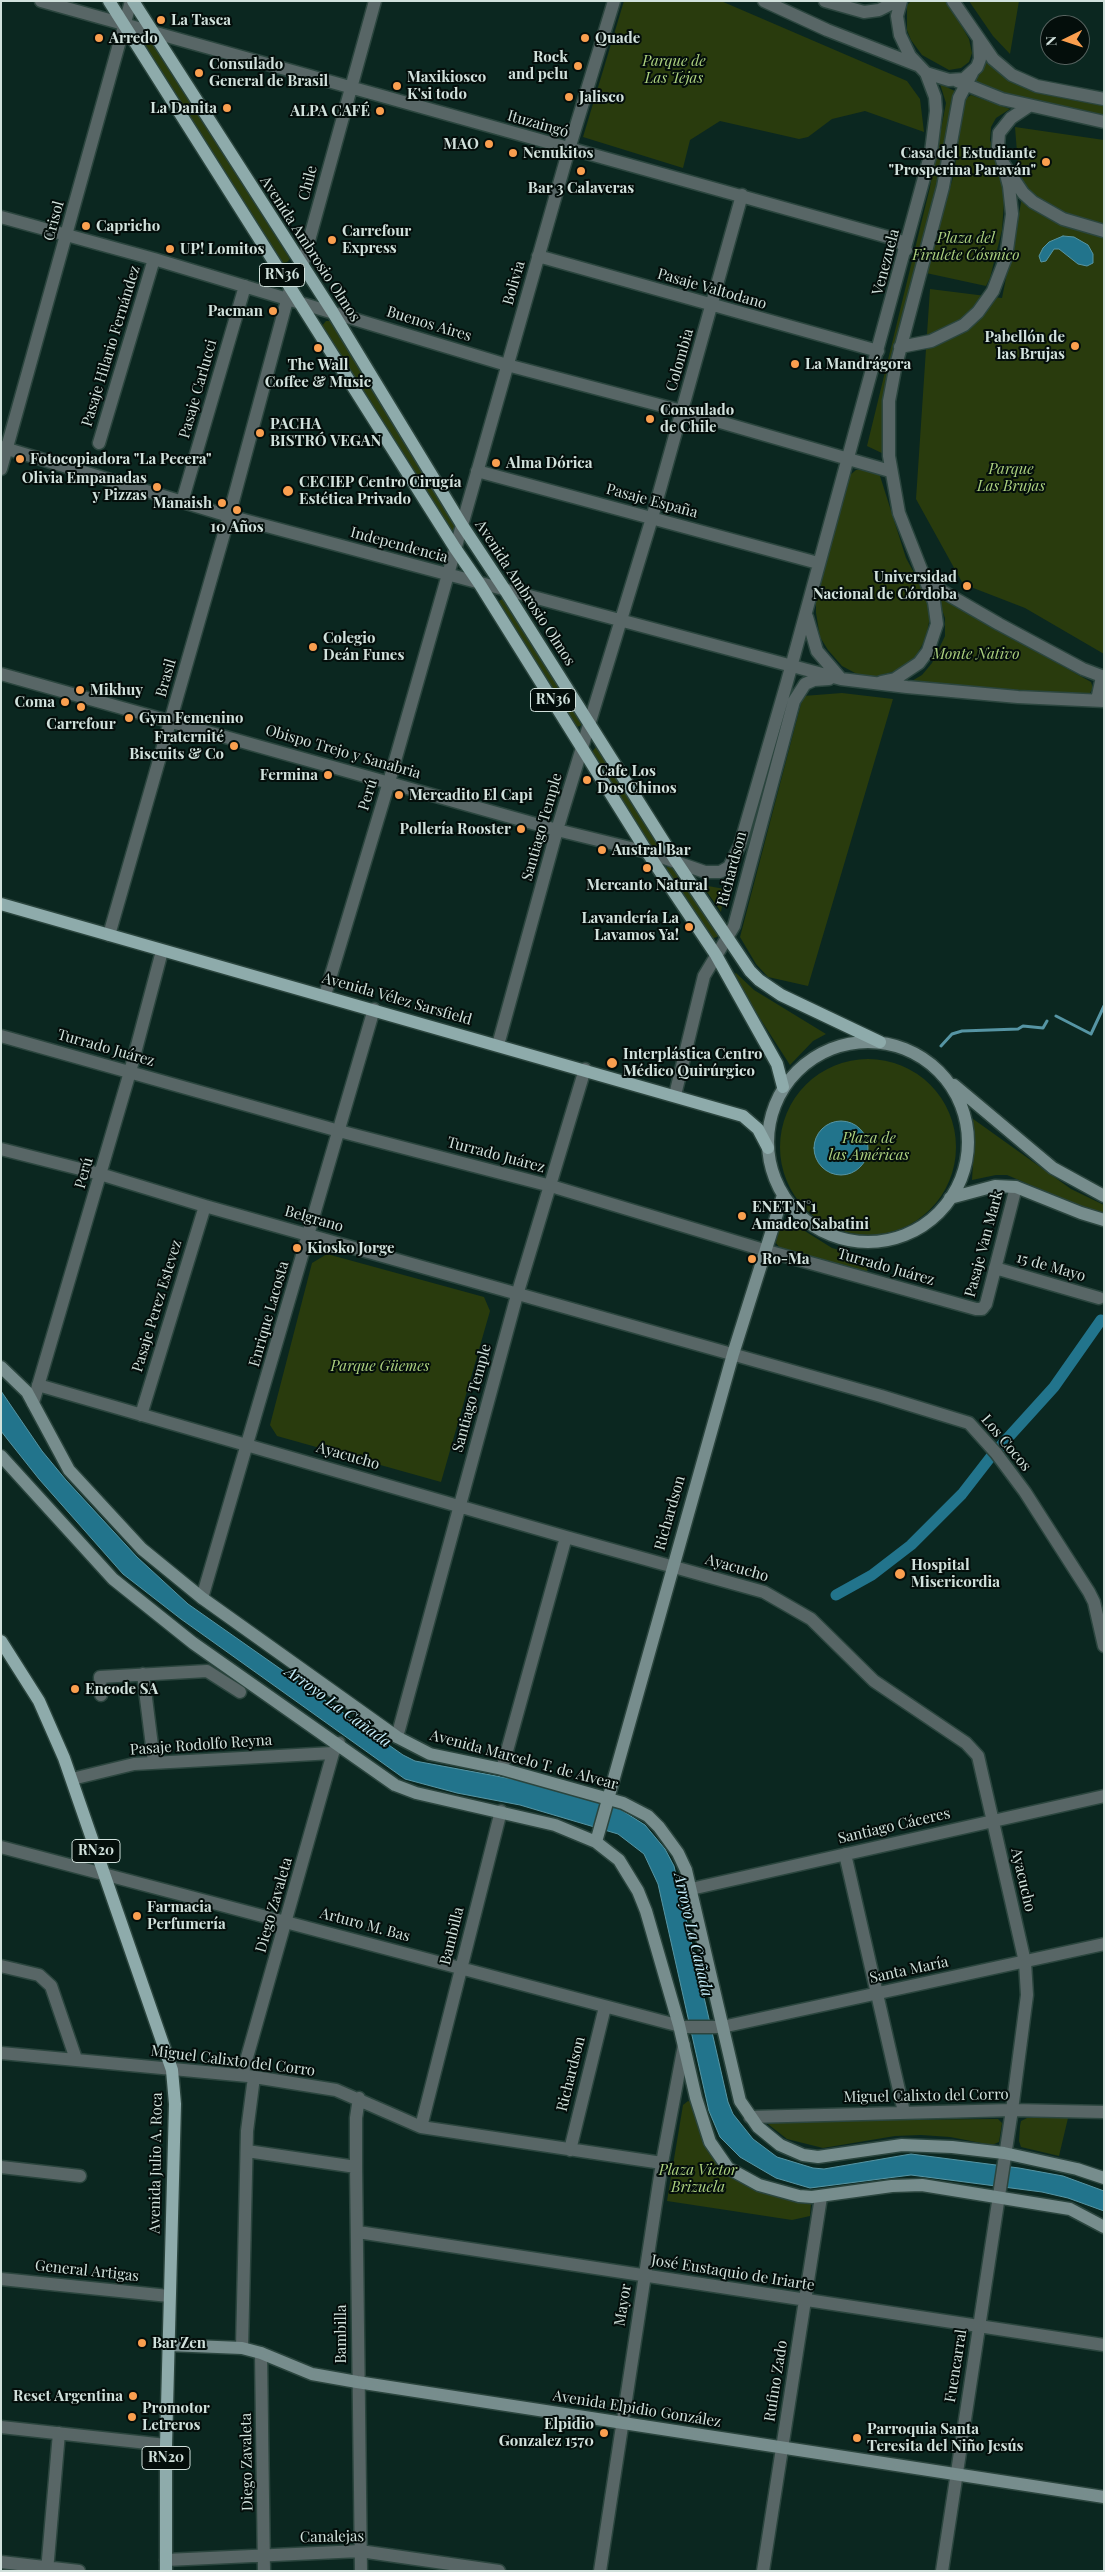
<!DOCTYPE html>
<meta charset="utf-8">
<style>
body{margin:0}
#map{position:relative;width:1105px;height:2572px;overflow:hidden;background:#0b2720;font-family:"Playfair Display",serif}
canvas{display:block}
.frame{position:absolute;inset:0;border:2px solid #d1e1dc;pointer-events:none}
.north{position:absolute;left:1040px;top:15px;width:50px;height:50px;box-sizing:border-box;background:#040e0b;border:1px solid #56625f;border-radius:50%;rotate:266deg;font-size:14px;font-weight:700;line-height:20px;text-align:center;color:#d1e1dc}
.north::after{content:'';display:block;margin:auto;width:18px;height:22px;background:#fa9f4f;clip-path:polygon(50% 0,100% 100%,50% 72%,0 100%)}
</style>
<div id="map">
<canvas width="1105" height="2572"></canvas>
<div class="frame"></div>
<div class="north">N</div>
</div>
<script>
const ctx = document.querySelector('canvas').getContext('2d');
ctx.lineJoin = 'round';
function fillPath(path, color) { ctx.fillStyle = color; ctx.fill(path, 'evenodd'); }
const poly = rows => new Path2D(rows.map(r => 'M' + r).join(''));
function strokePath(path, color, width, dash) { ctx.strokeStyle = color; ctx.lineWidth = width; ctx.lineCap = dash ? 'butt' : 'round'; ctx.setLineDash(dash || []); ctx.stroke(path); }
function write(font, color, halo, rows, align = 'center') {
  ctx.font = font + ' "Playfair Display",serif'; ctx.lineWidth = 4; ctx.setLineDash([]); ctx.textBaseline = 'middle'; ctx.strokeStyle = halo; ctx.fillStyle = color; for (const [text, x, y, turn = 0] of rows) {
    ctx.save(); ctx.translate(x, y); ctx.rotate((+turn || 0) * Math.PI / 180); ctx.textAlign = isNaN(turn) ? turn : align; if (halo) ctx.strokeText(text, 0, 0); ctx.fillText(text, 0, 0); ctx.restore();
  }
}
const green = poly([
 [624,1,721,1,907,81,920,99,924,132,865,111,832,119,808,137,799,139,720,121,690,140,683,168,583,137],
 [911,1,946,1,949,4,969,39,972,53,969,62,961,68,949,70,922,55,911,40,907,30,907,5],
 [969,1,1019,1,1010,54,993,36],
 [149,33,290,259,287,262,279,264,139,38,141,35],
 [983,58,1009,79,1024,87,1104,105,1104,119,1040,106,969,84],
 [940,84,957,92,943,169,888,385,886,455,867,446,930,187,946,103],
 [971,95,1010,109,996,118,991,127,990,140,1003,179,1004,202,1002,230,990,278,986,286,926,273,954,174,964,100],
 [1015,127,1104,140,1104,654,1025,608,963,584,916,499,930,289,1002,298,1021,203],
 [326,321,331,321,460,530,454,535,321,327],
 [863,469,872,470,880,476,906,558,932,606,926,638,916,656,899,670,874,677,857,674,842,666,828,650,820,637,816,613,816,600,846,485,850,475,856,470],
 [937,596,1091,682,1093,688,1090,693,1086,695,910,682,922,675,932,663,945,636,945,618],
 [504,598,583,723,580,726,573,728,497,602],
 [842,693,893,699,808,986,768,977,756,964,740,937,803,696],
 [596,747,598,747,659,846,652,848,591,753],
 [670,864,720,934,717,937,710,939,665,869],
 [702,885,725,889,721,912],
 [736,973,754,990,826,1034,813,1041,790,1065,732,975],
 '780 1147a88 88 0 1 1 176 0a88 88 0 1 1-176 0Z',
 [969,1116,1071,1189,1104,1205,1104,1216,1007,1175,996,1175,972,1180,974,1147],
 [786,1221,792,1223,832,1248,870,1259,867,1272,782,1251,776,1243,777,1234,780,1226],
 [327,1254,484,1297,490,1311,441,1482,277,1436,270,1425,312,1263],
 [688,2101,694,2103,724,2169,811,2203,810,2216,792,2220,667,2201,683,2105],
 [1027,2118,1068,2118,1059,2156,1021,2147,1019,2141,1020,2126,1021,2121],
 [998,2119,1002,2123,999,2142,992,2145,950,2137,921,2135,895,2136,823,2148,787,2139,764,2121]
]);
const water = poly([
 [1063,236,1074,237,1088,245,1093,254,1093,263,1087,266,1078,264,1059,249,1054,249,1046,261,1041,262,1039,256,1043,248,1049,242,1063,236],
 '814 1148a27 27 0 1 1 54 0a27 27 0 1 1-54 0Z',
 [1,1391,42,1451,66,1480,137,1557,188,1604,403,1755,415,1761,523,1781,618,1808,645,1825,665,1849,674,1866,728,2102,733,2114,753,2139,777,2157,813,2168,824,2169,911,2154,1019,2168,1063,2176,1104,2191,1104,2211,1068,2198,1042,2192,911,2175,810,2188,776,2178,740,2157,720,2137,709,2111,658,1884,644,1854,618,1834,520,1805,457,1793,405,1779,181,1619,123,1574,39,1479,8,1440,1,1431,1,1391]
]);
const stream = poly([
 [1056,1016,1091,1034,1104,1006],
 [941,1046,952,1034,962,1031,1018,1029,1023,1026,1043,1028,1047,1021]
]);
const canal = poly([
 [996,1451,1054,1387,1101,1320],
 [836,1595,872,1575,911,1545,962,1494,993,1454]
]);
const street = poly([
 [41,1,895,239,900,241,906,250],
 [764,1,827,30,917,65],
 [825,1,864,12,879,10,897,1],
 [901,1,897,16,900,35,910,56,926,73,949,80,964,79,977,67,980,59,979,40],
 [953,1,993,59,1012,75,1037,86,1104,99],
 [957,81,1002,99,1104,122],
 [1029,106,1011,118,999,133,998,147,1003,163,1023,193,1033,202,1063,219,1104,231],
 [1,217,154,259,507,365,682,411,890,471],
 [538,256,878,351],
 [900,347,931,341,964,325,978,312,993,291,1006,257,1012,214,1009,186,1003,163],
 [99,443,154,259],
 [1,447,229,516,841,679,907,687,1018,697,1104,701],
 [1,469,131,1],
 [477,471,818,563],
 [182,502,245,286],
 [926,576,942,591,999,624,1083,669,1104,677],
 [807,617,817,651,841,679],
 [1,674,557,830,647,852,705,872,720,872,729,867,740,845,787,682,931,152,936,111,935,97,926,73],
 [881,682,895,679,919,663,928,651,937,624,934,602,899,513,889,456,889,401,895,369,943,187,959,98,972,73],
 [1097,700,1102,677],
 [109,935,229,516,290,289,302,266,375,1],
 [325,995,389,782,569,149,614,1],
 [1,1036,339,1131,551,1186,767,1251,976,1309,982,1309,986,1304,1016,1187],
 [498,1045,557,830,652,518,742,195],
 [675,1095,704,976,734,926,794,701,805,684,814,680,829,679],
 [1,1149,100,1174,205,1206,881,1396,969,1423,996,1453,1025,1492,1089,1592,1094,1602,1104,1646],
 [995,1268,1099,1298],
 [38,1385,566,1537,764,1592,811,1619,874,1681,966,1743,978,1756,1025,1962,1027,1995,1012,2110,942,2571],
 [33,1403,130,1072,162,951],
 [141,1415,205,1206],
 [202,1598,374,1009],
 [143,1674,154,1762],
 [101,1695,100,1677,207,1671,240,1692],
 [397,1737,517,1295,585,1069],
 [502,1769,566,1537],
 [72,1779,134,1764,333,1753],
 [1,1847,684,2027,722,2027,1104,1944],
 [845,1854,904,2112],
 [691,1889,1104,1796],
 [1,1966,39,1975,51,1986,76,2059],
 [1,2053,248,2076,336,2090,421,2127,662,2163],
 [242,2075,333,1753,339,1743],
 [359,2098,356,2118,356,2167,361,2571],
 [750,2117,1012,2110,1104,2112],
 [421,2127,501,1811],
 [570,2150,605,2007],
 [247,2151,356,2167],
 [1,2167,80,2176],
 [358,2232,1104,2345],
 [1,2279,169,2296],
 [242,2348,247,2131,254,2077],
 [261,2353,264,2571],
 [1,2427,166,2445],
 [166,2560,360,2551,499,2571],
 [1,2562,79,2571],
 [47,2571,59,2433],
 [600,2571,662,2163,684,2045],
 [763,2571,821,2197]
]);
const secondary = poly([
 '768 1142a100 100 0 1 1 200 0a100 100 0 1 1-200 0Z',
 [954,1085,1053,1168,1104,1196],
 [950,1198,995,1186,1016,1187,1081,1213,1104,1220],
 [1,1367,27,1392,69,1470,142,1549,202,1598,397,1737,430,1754,502,1769,623,1803,648,1816,659,1827,678,1853,686,1870,740,2101,758,2127,780,2145,803,2155,818,2157,902,2145,952,2147,1004,2153,1077,2169,1104,2178],
 [1,1456,113,1579,193,1643,395,1785,416,1793,555,1825,596,1842,619,1860,638,1891,646,1911,679,2025,696,2098,710,2142,728,2168,759,2185,799,2196,812,2197,892,2186,922,2185,1070,2209,1104,2227],
 [596,1842,733,1354,783,1195],
 [168,2345,242,2348,261,2353,312,2374,357,2382,1104,2497]
]);
const primary = poly([
 [109,1,455,548,479,583,647,852,716,955,777,1064,783,1087],
 [133,1,332,311,462,525,505,590,676,861,750,971,759,980,781,995,880,1042],
 [1,904,743,1116,758,1129,768,1148],
 [1,1641,39,1701,64,1758,172,2070,175,2104,166,2445,166,2571]
]);
const markers = [
 [161,20,5,"#fa9f4f"],
 [99,38,5,"#fa9f4f"],
 [585,38,5,"#fa9f4f"],
 [578,66,5,"#fa9f4f"],
 [199,73,5,"#fa9f4f"],
 [397,86,5,"#fa9f4f"],
 [569,97,5,"#fa9f4f"],
 [227,108,5,"#fa9f4f"],
 [380,111,5,"#fa9f4f"],
 [489,144,5,"#fa9f4f"],
 [513,153,5,"#fa9f4f"],
 [1046,162,5,"#fa9f4f"],
 [581,171,5,"#fa9f4f"],
 [86,226,5,"#fa9f4f"],
 [332,240,5,"#fa9f4f"],
 [170,249,5,"#fa9f4f"],
 [273,311,5,"#fa9f4f"],
 [1075,346,5,"#fa9f4f"],
 [318,348,5,"#fa9f4f"],
 [795,364,5,"#fa9f4f"],
 [650,419,5,"#fa9f4f"],
 [260,433,5,"#fa9f4f"],
 [20,459,5,"#fa9f4f"],
 [496,463,5,"#fa9f4f"],
 [157,487,5,"#fa9f4f"],
 [288,491,6,"#fa9f4f"],
 [222,503,5,"#fa9f4f"],
 [237,510,5,"#fa9f4f"],
 [967,586,5,"#fa9f4f"],
 [313,647,5,"#fa9f4f"],
 [80,690,5,"#fa9f4f"],
 [65,702,5,"#fa9f4f"],
 [81,707,5,"#fa9f4f"],
 [129,718,5,"#fa9f4f"],
 [234,746,5,"#fa9f4f"],
 [328,775,5,"#fa9f4f"],
 [587,780,5,"#fa9f4f"],
 [399,795,5,"#fa9f4f"],
 [521,829,5,"#fa9f4f"],
 [602,850,5,"#fa9f4f"],
 [647,868,5,"#fa9f4f"],
 [689,927,5,"#fa9f4f"],
 [612,1063,6,"#fa9f4f"],
 [742,1216,5,"#fa9f4f"],
 [297,1248,5,"#fa9f4f"],
 [752,1259,5,"#fa9f4f"],
 [900,1574,6,"#fa9f4f"],
 [75,1689,5,"#fa9f4f"],
 [137,1916,5,"#fa9f4f"],
 [142,2343,5,"#fa9f4f"],
 [133,2396,5,"#fa9f4f"],
 [132,2417,5,"#fa9f4f"],
 [604,2433,5,"#fa9f4f"],
 [857,2438,5,"#fa9f4f"]
];
const shields = [
 [282,275,45],
 [553,700,45],
 [96,1851,48],
 [166,2458,48]
];
const shieldNames = [
 ["RN36",282,275],
 ["RN36",553,700],
 ["RN20",96,1851],
 ["RN20",166,2458]
];
const poiNames = [
 ["La Tasca",171,20],
 ["Arredo",109,38],
 ["Quade",595,38],
 ["Rock",568,57,"right"],
 ["and pelu",568,74,"right"],
 ["Consulado",209,64],
 ["General de Brasil",209,81],
 ["Maxikiosco",407,77],
 ["K'si todo",407,94],
 ["Jalisco",579,97],
 ["La Danita",217,108,"right"],
 ["ALPA CAFÉ",370,111,"right"],
 ["MAO",479,144,"right"],
 ["Nenukitos",523,153],
 ["Casa del Estudiante",1036,153,"right"],
 ["\"Prosperina Paraván\"",1036,170,"right"],
 ["Bar 3 Calaveras",581,188,"center"],
 ["Capricho",96,226],
 ["Carrefour",342,231],
 ["Express",342,248],
 ["UP! Lomitos",180,249],
 ["Pacman",263,311,"right"],
 ["Pabellón de",1065,337,"right"],
 ["las Brujas",1065,354,"right"],
 ["La Mandrágora",805,364],
 ["The Wall",318,365,"center"],
 ["Coffee & Music",318,382,"center"],
 ["Consulado",660,410],
 ["de Chile",660,427],
 ["PACHA",270,424],
 ["BISTRÓ VEGAN",270,441],
 ["Fotocopiadora \"La Pecera\"",30,459],
 ["Alma Dórica",506,463],
 ["Olivia Empanadas",147,478,"right"],
 ["y Pizzas",147,495,"right"],
 ["CECIEP Centro Cirugía",299,482],
 ["Estética Privado",299,499],
 ["Manaish",212,503,"right"],
 ["10 Años",237,527,"center"],
 ["Universidad",957,577,"right"],
 ["Nacional de Córdoba",957,594,"right"],
 ["Colegio",323,638],
 ["Deán Funes",323,655],
 ["Mikhuy",90,690],
 ["Coma",55,702,"right"],
 ["Gym Femenino",139,718],
 ["Carrefour",81,724,"center"],
 ["Fraternité",224,737,"right"],
 ["Biscuits & Co",224,754,"right"],
 ["Cafe Los",597,771],
 ["Dos Chinos",597,788],
 ["Fermina",318,775,"right"],
 ["Mercadito El Capi",409,795],
 ["Pollería Rooster",511,829,"right"],
 ["Austral Bar",612,850],
 ["Mercanto Natural",647,885,"center"],
 ["Lavandería La",679,918,"right"],
 ["Lavamos Ya!",679,935,"right"],
 ["Interplástica Centro",623,1054],
 ["Médico Quirúrgico",623,1071],
 ["ENET N°1",752,1207],
 ["Amadeo Sabatini",752,1224],
 ["Kiosko Jorge",307,1248],
 ["Ro-Ma",762,1259],
 ["Hospital",911,1565],
 ["Misericordia",911,1582],
 ["Encode SA",85,1689],
 ["Farmacia",147,1907],
 ["Perfumería",147,1924],
 ["Bar Zen",152,2343],
 ["Reset Argentina",123,2396,"right"],
 ["Promotor",142,2408],
 ["Letreros",142,2425],
 ["Elpidio",594,2424,"right"],
 ["Gonzalez 1570",594,2441,"right"],
 ["Parroquia Santa",867,2429],
 ["Teresita del Niño Jesús",867,2446]
];
const parkNames = [
 ["Parque de",674,61],
 ["Las Tejas",674,78],
 ["Plaza del",966,238],
 ["Firulete Cósmico",966,255],
 ["Parque",1011,469],
 ["Las Brujas",1011,486],
 ["Monte Nativo",976,654],
 ["Plaza de",869,1138],
 ["las Américas",869,1155],
 ["Parque Güemes",380,1366],
 ["Plaza Victor",698,2170],
 ["Brizuela",698,2187]
];
const streetNames = [
 ["Ituzaingó",538,124,16],
 ["Chile",308,183,-75],
 ["Crisol",54,221,-75],
 ["Avenida Ambrosio Olmos",310,249,57],
 ["Venezuela",886,262,-75],
 ["Bolivia",514,283,-74],
 ["Pasaje Valtodano",712,289,16],
 ["Buenos Aires",429,324,17],
 ["Pasaje Hilario Fernández",111,346,-73],
 ["Colombia",680,360,-74],
 ["Pasaje Carlucci",198,389,-74],
 ["Pasaje España",652,501,15],
 ["Independencia",399,545,15],
 ["Avenida Ambrosio Olmos",525,593,57],
 ["Brasil",166,678,-74],
 ["Obispo Trejo y Sanabria",343,752,16],
 ["Perú",368,795,-73],
 ["Santiago Temple",542,827,-74],
 ["Richardson",732,869,-75],
 ["Avenida Vélez Sarsfield",397,999,16],
 ["Turrado Juárez",106,1048,16],
 ["Turrado Juárez",496,1155,15],
 ["Perú",84,1173,-74],
 ["Belgrano",314,1219,16],
 ["Pasaje Van Mark",984,1244,-75],
 ["Turrado Juárez",886,1267,16],
 ["15 de Mayo",1051,1267,16],
 ["Pasaje Perez Estevez",157,1306,-73],
 ["Enrique Lacosta",269,1314,-74],
 ["Santiago Temple",472,1398,-75],
 ["Los Cocos",1006,1443,50],
 ["Ayacucho",348,1456,16],
 ["Richardson",670,1513,-74],
 ["Ayacucho",737,1568,16],
 ["Pasaje Rodolfo Reyna",201,1745,-4],
 ["Avenida Marcelo T. de Alvear",524,1760,15],
 ["Santiago Cáceres",894,1826,-13],
 ["Ayacucho",1023,1880,77],
 ["Diego Zavaleta",274,1905,-74],
 ["Arturo M. Bas",365,1925,15],
 ["Bambilla",452,1936,-76],
 ["Santa María",909,1970,-12],
 ["Miguel Calixto del Corro",233,2061,7],
 ["Richardson",571,2074,-76],
 ["Miguel Calixto del Corro",926,2096,-1],
 ["Avenida Julio A. Roca",156,2163,-89],
 ["General Artigas",87,2271,6],
 ["José Eustaquio de Iriarte",733,2273,9],
 ["Mayor",623,2305,-81],
 ["Bambilla",341,2334,-90],
 ["Fuencarral",956,2366,-81],
 ["Rufino Zado",776,2381,-81],
 ["Avenida Elpidio González",637,2409,9],
 ["Diego Zavaleta",247,2462,-91],
 ["Canalejas",332,2537,-1]
];
const waterNames = [
 ["Arroyo La Cañada",338,1707,36],
 ["Arroyo La Cañada",693,1935,77]
];
fillPath(green, '#293b0d');
fillPath(water, '#22748c');
strokePath(water, '#5695a4', 1);
strokePath(stream, '#5695a4', 3);
strokePath(canal, '#22748c', 11);
strokePath(street, '#2b453e', 15);
strokePath(secondary, '#2b453e', 15);
strokePath(primary, '#2b453e', 15);
strokePath(street, '#586666', 12);
strokePath(secondary, '#778d8d', 12);
strokePath(primary, '#8eabab', 12);
for (const [x, y, r, color] of markers) { const dot = new Path2D(); dot.arc(x, y, r, 0, 2 * Math.PI); ctx.fillStyle = color; ctx.fill(dot); strokePath(dot, '#040e0b', 2); }
for (const [x, y, w] of shields) { const box = new Path2D(); box.roundRect(x - w / 2, y - 11.5, w, 23, 4); ctx.fillStyle = '#040e0b'; ctx.fill(box); strokePath(box, '#d1e1dc', 1); }
write('bold 14px', '#d1e1dc', null, shieldNames);
write('bold 15px', '#d1e1dc', '#040e0b', poiNames, 'left');
write('italic 15px', '#acd17f', '#040e0b', parkNames);
write('15px', '#d1e1dc', '#040e0b', streetNames);
write('italic 16px', '#c4ecfa', '#040e0b', waterNames);
</script>
